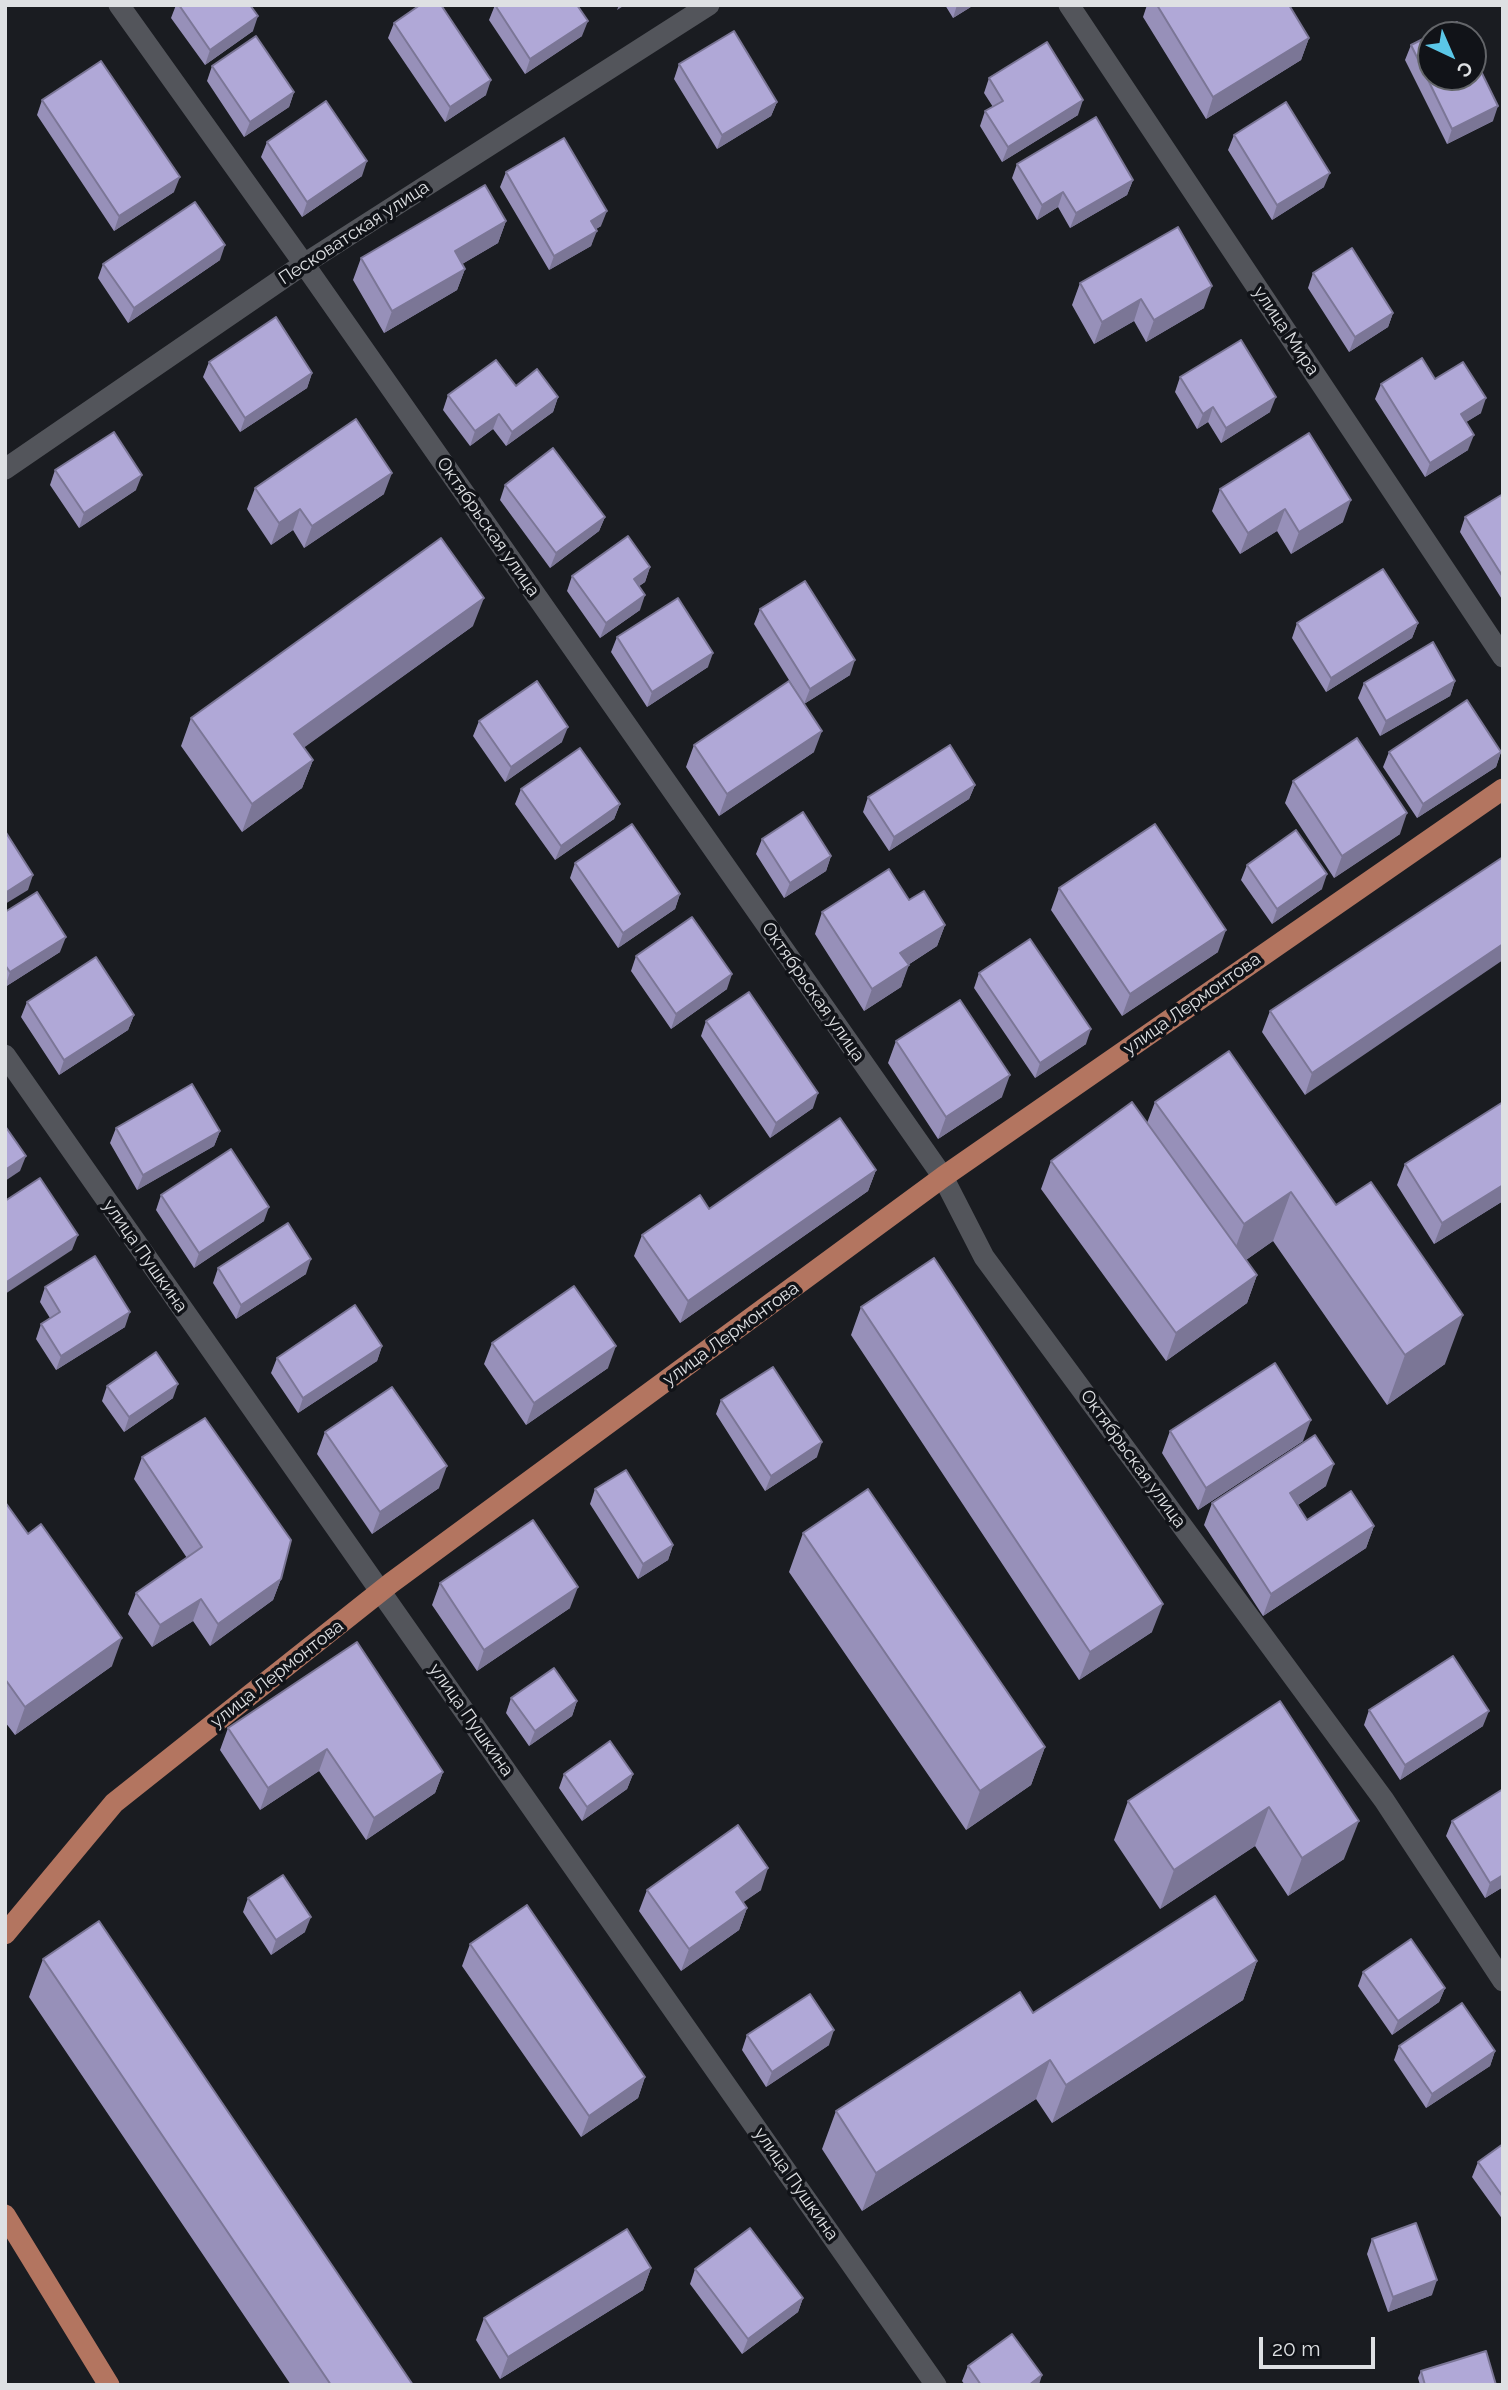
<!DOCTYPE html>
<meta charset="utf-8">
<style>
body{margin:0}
#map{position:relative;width:1508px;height:2390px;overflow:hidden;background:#1a1c21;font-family:Raleway,sans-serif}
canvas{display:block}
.frame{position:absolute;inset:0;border:7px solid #dee0e3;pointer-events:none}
.north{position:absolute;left:1417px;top:21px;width:70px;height:70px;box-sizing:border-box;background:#111318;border:2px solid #636569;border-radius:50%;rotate:136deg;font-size:19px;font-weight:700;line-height:28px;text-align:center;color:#dee0e3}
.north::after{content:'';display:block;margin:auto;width:24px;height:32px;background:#5bc7e7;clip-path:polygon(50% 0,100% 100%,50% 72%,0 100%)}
.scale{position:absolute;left:1259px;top:2337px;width:116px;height:32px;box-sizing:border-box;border:4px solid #dee0e3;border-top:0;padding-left:9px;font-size:21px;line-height:24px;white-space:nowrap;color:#dee0e3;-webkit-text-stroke:5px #111318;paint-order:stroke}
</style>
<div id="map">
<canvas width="1508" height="2390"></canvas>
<div class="frame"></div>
<div class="north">С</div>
<div class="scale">20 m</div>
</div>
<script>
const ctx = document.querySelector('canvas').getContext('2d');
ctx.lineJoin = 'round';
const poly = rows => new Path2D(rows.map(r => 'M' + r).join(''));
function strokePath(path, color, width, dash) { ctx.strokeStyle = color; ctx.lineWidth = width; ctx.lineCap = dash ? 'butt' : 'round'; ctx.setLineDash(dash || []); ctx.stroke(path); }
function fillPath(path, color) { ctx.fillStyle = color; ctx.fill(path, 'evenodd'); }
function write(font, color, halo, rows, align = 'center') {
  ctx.font = font + ' Raleway,sans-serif'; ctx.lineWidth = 7; ctx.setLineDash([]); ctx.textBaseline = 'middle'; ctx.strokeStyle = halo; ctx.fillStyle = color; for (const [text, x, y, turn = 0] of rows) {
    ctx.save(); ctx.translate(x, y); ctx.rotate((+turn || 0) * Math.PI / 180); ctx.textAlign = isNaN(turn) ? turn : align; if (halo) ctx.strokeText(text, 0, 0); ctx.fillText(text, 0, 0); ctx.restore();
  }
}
const minor = poly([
 [119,5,304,264,943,1177,984,1257,1384,1800,1503,1981],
 [1069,5,1503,657],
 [5,469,304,264,709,5],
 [5,1055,936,2385]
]);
const major = poly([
 [5,1934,114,1803,391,1583,943,1177,1503,789],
 [5,2215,109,2385]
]);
const wall = poly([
 [176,5,250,5,253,31,205,65,171,18],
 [495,5,582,36,525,74,489,20],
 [945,5,974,5,953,18],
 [1147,5,1289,5,1309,38,1301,60,1206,119,1143,17],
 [394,23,486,95,445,122,388,38],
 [1411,45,1493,121,1447,144,1405,60],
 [679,64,777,102,771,116,717,149,674,79],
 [212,66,294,92,289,107,244,137,207,81],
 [989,78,1078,115,1002,162,980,126,985,111,993,107,984,93],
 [42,100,174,192,114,231,37,115],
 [1234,135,1324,187,1272,220,1228,150],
 [267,142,362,176,302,217,261,157],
 [1017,164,1133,180,1127,195,1070,228,1058,207,1037,220,1012,178],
 [506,172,601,226,596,229,591,246,549,270,500,187],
 [506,221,498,243,462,264,465,269,457,290,384,333,353,280,361,258],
 [220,260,128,323,98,278,103,264],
 [1313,273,1393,313,1388,327,1349,352,1308,288],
 [1080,283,1204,308,1146,342,1134,321,1094,344,1072,305],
 [209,362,312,373,307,388,240,432,203,377],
 [1180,377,1270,412,1221,443,1208,422,1197,429,1175,392],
 [1435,379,1481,413,1466,422,1468,450,1425,477,1375,399,1381,384],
 [516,386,558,397,553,412,506,446,493,429,470,446,443,410,448,395],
 [55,470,136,490,79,528,50,485],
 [505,485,605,517,599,531,550,568,500,500],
 [255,488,384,494,304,548,293,530,271,545,247,509],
 [1220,489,1343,522,1291,554,1277,531,1240,554,1212,511],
 [1503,494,1503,601,1460,532,1465,517],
 [650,567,645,582,639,586,640,610,600,638,567,591,572,576],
 [760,609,850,675,804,704,754,624],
 [1297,623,1418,623,1412,638,1326,692,1292,638],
 [473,626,304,747,313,760,302,788,242,832,181,746,191,718],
 [617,637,708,667,647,707,611,652],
 [1455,681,1450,696,1380,736,1358,698,1364,683],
 [479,721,562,742,505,782,473,736],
 [694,745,814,752,719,816,686,767],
 [1389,752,1501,752,1496,767,1417,818,1383,767],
 [1293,781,1400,834,1334,878,1285,803],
 [975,785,969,799,889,851,863,812,868,797],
 [521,789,620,804,614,819,555,860,515,804],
 [762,839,831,856,826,871,784,898,756,854],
 [1503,857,1305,1095,1262,1032,1270,1011],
 [575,863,680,894,675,909,618,948,570,878],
 [1247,865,1322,889,1272,924,1241,880],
 [1059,888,1218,952,1122,1016,1051,910],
 [909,900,945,925,937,946,908,965,901,987,864,1011,815,934,822,912],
 [5,912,60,952,5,987],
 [636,956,727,989,671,1029,631,971],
 [979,973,1086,1044,1035,1078,974,988],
 [27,1002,134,1015,128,1030,59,1075,21,1017],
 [706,1021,813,1108,770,1138,701,1036],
 [896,1041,1002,1097,938,1139,888,1063],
 [1229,1051,1445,1364,1387,1405,1273,1241,1246,1260,1257,1275,1247,1303,1166,1361,1041,1189,1051,1161,1147,1123,1155,1102],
 [1503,1102,1503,1201,1434,1244,1397,1185,1405,1164],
 [116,1128,220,1131,214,1146,137,1190,110,1143],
 [876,1170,868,1191,680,1323,634,1256,642,1235,709,1209],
 [161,1195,264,1221,194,1268,156,1210],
 [218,1268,306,1274,236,1319,213,1283],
 [45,1287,125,1327,56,1370,36,1339,41,1324,50,1318,40,1302],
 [861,1307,1152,1632,1079,1680,851,1335],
 [492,1343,608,1368,526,1425,484,1364],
 [382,1346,377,1361,298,1413,271,1373,277,1358],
 [107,1386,173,1398,124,1432,102,1401],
 [721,1400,817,1457,765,1491,716,1414],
 [1170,1431,1303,1441,1198,1510,1162,1453],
 [325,1432,439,1488,372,1534,317,1454],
 [142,1457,281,1579,273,1600,210,1646,193,1621,152,1647,128,1614,136,1593,187,1558,134,1479],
 [1326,1486,1298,1505,1307,1520,1374,1526,1366,1548,1263,1616,1204,1525,1212,1503],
 [595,1489,673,1545,668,1560,638,1579,590,1504],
 [5,1502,112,1666,15,1735,5,1722],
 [803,1533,1045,1747,1031,1785,966,1830,789,1572],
 [440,1583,570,1608,477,1671,432,1605],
 [511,1698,577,1701,572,1716,529,1746,506,1713],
 [1280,1701,1344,1859,1288,1896,1255,1846,1160,1909,1114,1840,1128,1801],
 [1369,1710,1483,1726,1400,1780,1364,1725],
 [228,1728,443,1772,435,1793,366,1840,319,1771,260,1810,220,1750],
 [564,1774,633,1774,627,1789,582,1821,559,1788],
 [1452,1821,1503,1887,1485,1898,1446,1836],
 [647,1890,761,1890,743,1902,747,1908,739,1930,681,1971,639,1911],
 [248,1898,305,1932,271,1955,243,1912],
 [470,1944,645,2077,638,2098,581,2137,462,1966],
 [43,1959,413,2385,291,2385,29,1997],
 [1257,1961,1243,2000,1052,2123,1036,2099,862,2211,822,2149,836,2111,1033,2013],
 [1363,1972,1445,1988,1439,2002,1392,2035,1358,1986],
 [747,2035,829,2045,766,2087,742,2050],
 [1399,2046,1495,2051,1490,2066,1426,2108,1394,2060],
 [1503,2144,1503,2220,1472,2177,1478,2162],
 [1372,2239,1432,2295,1388,2312,1367,2254],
 [651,2268,643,2290,500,2379,476,2340,484,2318],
 [695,2269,803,2298,798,2312,742,2354,690,2284],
 [968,2366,1039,2385,965,2385,962,2381],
 [1421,2371,1496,2385,1420,2385,1418,2378]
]);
const shadedWall = poly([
 [619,5,625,5,617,10],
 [957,5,974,5,953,18],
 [258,16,253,31,205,65,210,50],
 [588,21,582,36,525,74,530,59],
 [1309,38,1301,60,1206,119,1213,97],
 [491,80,486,95,445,122,450,107],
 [294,92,289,107,244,137,250,122],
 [1083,100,1078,115,1002,162,1008,147],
 [777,102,771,116,717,149,722,135],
 [1498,106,1493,121,1447,144,1452,129],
 [367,161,362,176,302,217,307,202],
 [1330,173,1324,187,1272,220,1277,205],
 [180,177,174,192,114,231,119,216],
 [1133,180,1127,195,1070,228,1076,213],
 [1063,192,1058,207,1037,220,1042,205],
 [607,211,601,226,585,236,591,221],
 [506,221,498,243,447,273,455,251],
 [597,231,591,246,549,270,554,256],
 [225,245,220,260,128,323,134,308],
 [465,269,457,290,384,333,392,311],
 [1212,286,1204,308,1146,342,1154,320],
 [1141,299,1134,321,1094,344,1102,322],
 [1393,313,1388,327,1349,352,1355,337],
 [312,373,307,388,240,432,245,418],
 [558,397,553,412,506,446,512,432],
 [1276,397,1270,412,1221,443,1226,428],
 [1486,398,1481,413,1455,429,1461,414],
 [1213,407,1208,422,1197,429,1203,414],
 [499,414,493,429,470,446,475,431],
 [1474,435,1468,450,1425,477,1430,463],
 [392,473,384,494,304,548,312,526],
 [142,475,136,490,79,528,84,513],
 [1351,500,1343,522,1291,554,1299,532],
 [300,509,293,530,271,545,279,523],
 [1285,509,1277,531,1240,554,1248,533],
 [605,517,599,531,550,568,556,553],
 [650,567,645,582,628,594,634,579],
 [645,595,640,610,600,638,606,623],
 [484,598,473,626,284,762,294,734],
 [1418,623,1412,638,1326,692,1331,678],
 [713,653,708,667,647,707,652,692],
 [855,660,850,675,804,704,810,689],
 [1455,681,1450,696,1380,736,1386,721],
 [568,727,562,742,505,782,511,767],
 [822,731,814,752,719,816,727,794],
 [1501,752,1496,767,1417,818,1423,804],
 [313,760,302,788,242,832,252,804],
 [975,785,969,799,889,851,894,837],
 [620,804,614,819,555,860,561,846],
 [1407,813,1400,834,1334,878,1342,856],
 [831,856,826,871,784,898,790,883],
 [1327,874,1322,889,1272,924,1277,909],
 [33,875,28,890,5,904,5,893],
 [680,894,675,909,618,948,623,933],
 [945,925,937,946,892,975,900,953],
 [1226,930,1218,952,1122,1016,1130,994],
 [66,937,60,952,5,987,10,972],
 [1503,944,1503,960,1305,1095,1312,1073],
 [909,965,901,987,864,1011,872,989],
 [732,974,727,989,671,1029,676,1014],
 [134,1015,128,1030,59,1075,64,1060],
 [1091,1029,1086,1044,1035,1078,1040,1063],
 [1010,1075,1002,1097,938,1139,946,1117],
 [818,1093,813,1108,770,1138,776,1123],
 [220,1131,214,1146,137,1190,143,1175],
 [26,1156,20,1171,5,1181,5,1170],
 [876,1170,868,1191,680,1323,688,1301],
 [1503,1185,1503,1201,1434,1244,1442,1223],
 [1291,1192,1273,1241,1226,1274,1244,1224],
 [269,1207,264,1221,194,1268,199,1253],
 [78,1235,72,1250,5,1294,5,1283],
 [311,1259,306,1274,236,1319,241,1305],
 [1257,1275,1247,1303,1166,1361,1176,1333],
 [130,1312,125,1327,56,1370,61,1356],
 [1463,1315,1445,1364,1387,1405,1405,1355],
 [382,1346,377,1361,298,1413,303,1398],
 [616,1346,608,1368,526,1425,534,1403],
 [178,1384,173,1398,124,1432,129,1417],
 [1311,1420,1303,1441,1198,1510,1206,1488],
 [822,1442,817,1457,765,1491,771,1476],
 [1334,1464,1326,1486,1282,1515,1290,1493],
 [447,1466,439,1488,372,1534,380,1512],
 [1374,1526,1366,1548,1263,1616,1271,1594],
 [673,1545,668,1560,638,1579,643,1564],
 [281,1579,273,1600,210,1646,218,1624],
 [578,1587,570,1608,477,1671,484,1650],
 [201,1599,193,1621,152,1647,160,1625],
 [1163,1604,1152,1632,1079,1680,1090,1652],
 [122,1638,112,1666,15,1735,25,1707],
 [577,1701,572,1716,529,1746,535,1731],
 [1489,1711,1483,1726,1400,1780,1405,1765],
 [1045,1747,1031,1785,966,1830,980,1791],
 [327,1749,319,1771,260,1810,268,1788],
 [443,1772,435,1793,366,1840,374,1818],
 [633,1774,627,1789,582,1821,587,1807],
 [1269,1807,1255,1846,1160,1909,1174,1870],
 [1359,1821,1344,1859,1288,1896,1302,1858],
 [768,1868,761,1890,728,1913,736,1892],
 [1503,1875,1503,1887,1485,1898,1490,1883],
 [747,1908,739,1930,681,1971,689,1949],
 [311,1917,305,1932,271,1955,276,1940],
 [1257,1961,1243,2000,1052,2123,1066,2085],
 [1445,1988,1439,2002,1392,2035,1398,2021],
 [834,2030,829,2045,766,2087,772,2072],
 [1495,2051,1490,2066,1426,2108,1432,2094],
 [1050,2060,1036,2099,862,2211,876,2173],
 [645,2077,638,2098,581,2137,589,2116],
 [651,2268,643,2290,500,2379,508,2357],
 [1437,2280,1432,2295,1388,2312,1393,2297],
 [803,2298,798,2312,742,2354,748,2339],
 [1042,2375,1039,2385,1029,2385]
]);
const building = poly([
 [179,5,250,5,258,16,210,50,179,5],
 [420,5,441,5,491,80,450,107,394,23,420,5],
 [495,5,577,5,588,21,530,59,495,5],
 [1157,5,1289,5,1309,38,1213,97,1157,5],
 [1457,22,1463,35,1431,35,1457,22],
 [734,31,777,102,722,135,679,64,734,31],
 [1431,35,1431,77,1473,77,1473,55,1498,106,1452,129,1411,45,1431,35],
 [256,36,294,92,250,122,212,66,256,36],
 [1047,42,1083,100,1008,147,985,111,1003,101,989,78,1047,42],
 [101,61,180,177,119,216,42,100,101,61],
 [326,101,367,161,307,202,267,142,326,101],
 [1286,102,1330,173,1277,205,1234,135,1286,102],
 [1096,117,1133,180,1076,213,1063,192,1042,205,1017,164,1096,117],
 [564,138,607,211,591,221,597,231,554,256,506,172,564,138],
 [485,185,506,221,455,251,465,269,392,311,361,258,485,185],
 [195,202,225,245,134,308,103,264,195,202],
 [1178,227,1212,286,1154,320,1141,299,1102,322,1080,283,1178,227],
 [1352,248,1393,313,1355,337,1313,273,1352,248],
 [276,317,312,373,245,418,209,362,276,317],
 [1241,340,1276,397,1226,428,1213,407,1203,414,1180,377,1241,340],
 [1422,358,1435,379,1463,362,1486,398,1461,414,1474,435,1430,463,1381,384,1422,358],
 [496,360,516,386,537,369,558,397,512,432,499,414,475,431,448,395,496,360],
 [356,419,392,473,312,526,300,509,279,523,255,488,356,419],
 [114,432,142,475,84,513,55,470,114,432],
 [1309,433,1351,500,1299,532,1285,509,1248,533,1220,489,1309,433],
 [553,448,605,517,556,553,505,485,553,448],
 [1503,494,1503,577,1465,517,1503,494],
 [628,536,650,567,634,579,645,595,606,623,572,576,628,536],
 [441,538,484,598,294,734,313,760,252,804,191,718,441,538],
 [1383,569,1418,623,1331,678,1297,623,1383,569],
 [805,581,855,660,810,689,760,609,805,581],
 [678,598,713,653,652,692,617,637,678,598],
 [1433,642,1455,681,1386,721,1364,683,1433,642],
 [537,681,568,727,511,767,479,721,537,681],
 [789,681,822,731,727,794,694,745,789,681],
 [1467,700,1501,752,1423,804,1389,752,1467,700],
 [1357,738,1407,813,1342,856,1293,781,1357,738],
 [950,745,975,785,894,837,868,797,950,745],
 [580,748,620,804,561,846,521,789,580,748],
 [803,812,831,856,790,883,762,839,803,812],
 [632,824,680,894,623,933,575,863,632,824],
 [1155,824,1226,930,1130,994,1059,888,1155,824],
 [1296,830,1327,874,1277,909,1247,865,1296,830],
 [5,831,33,875,5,893,5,831],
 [1503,857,1503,944,1312,1073,1270,1011,1503,857],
 [889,869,909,900,924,891,945,925,900,953,909,965,872,989,822,912,889,869],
 [37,892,66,937,10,972,5,965,5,912,37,892],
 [692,917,732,974,676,1014,636,956,692,917],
 [1030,939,1091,1029,1040,1063,979,973,1030,939],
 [96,957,134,1015,64,1060,27,1002,96,957],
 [749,992,818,1093,776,1123,706,1021,749,992],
 [960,1000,1010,1075,946,1117,896,1041,960,1000],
 [1229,1051,1336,1205,1371,1182,1463,1315,1405,1355,1291,1192,1244,1224,1155,1102,1229,1051],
 [192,1084,220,1131,143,1175,116,1128,192,1084],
 [1132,1102,1257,1275,1176,1333,1051,1161,1132,1102],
 [1503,1102,1503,1185,1442,1223,1405,1164,1503,1102],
 [840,1118,876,1170,688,1301,642,1235,700,1195,709,1209,840,1118],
 [5,1126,26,1156,5,1170,5,1126],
 [231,1149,269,1207,199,1253,161,1195,231,1149],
 [40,1178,78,1235,5,1283,5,1201,40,1178],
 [288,1223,311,1259,241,1305,218,1268,288,1223],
 [95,1256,130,1312,61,1356,41,1324,60,1312,45,1287,95,1256],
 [934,1258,1163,1604,1090,1652,861,1307,934,1258],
 [574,1286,616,1346,534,1403,492,1343,574,1286],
 [355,1305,382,1346,303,1398,277,1358,355,1305],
 [156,1352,178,1384,129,1417,107,1386,156,1352],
 [1275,1363,1311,1420,1206,1488,1170,1431,1275,1363],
 [773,1367,822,1442,771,1476,721,1400,773,1367],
 [392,1387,447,1466,380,1512,325,1432,392,1387],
 [205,1418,291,1540,281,1579,218,1624,201,1599,160,1625,136,1593,202,1547,142,1457,205,1418],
 [1315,1435,1334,1464,1290,1493,1307,1520,1351,1491,1374,1526,1271,1594,1212,1503,1315,1435],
 [626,1470,673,1545,643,1564,595,1489,626,1470],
 [868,1489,1045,1747,980,1791,803,1533,868,1489],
 [5,1502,28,1534,41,1524,122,1638,25,1707,5,1679,5,1502],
 [533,1520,578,1587,484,1650,440,1583,533,1520],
 [357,1642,443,1772,374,1818,327,1749,268,1788,228,1728,357,1642],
 [1453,1656,1489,1711,1405,1765,1369,1710,1453,1656],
 [554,1668,577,1701,535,1731,511,1698,554,1668],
 [1280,1701,1359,1821,1302,1858,1269,1807,1174,1870,1128,1801,1280,1701],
 [610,1741,633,1774,587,1807,564,1774,610,1741],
 [1503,1789,1503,1875,1490,1883,1452,1821,1503,1789],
 [738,1825,768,1868,736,1892,747,1908,689,1949,647,1890,738,1825],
 [283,1875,311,1917,276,1940,248,1898,283,1875],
 [1215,1896,1257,1961,1066,2085,1050,2060,876,2173,836,2111,1020,1992,1033,2013,1215,1896],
 [527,1905,645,2077,589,2116,470,1944,527,1905],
 [99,1921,413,2385,331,2385,43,1959,99,1921],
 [1411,1939,1445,1988,1398,2021,1363,1972,1411,1939],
 [810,1994,834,2030,772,2072,747,2035,810,1994],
 [1462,2003,1495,2051,1432,2094,1399,2046,1462,2003],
 [1503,2144,1503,2197,1478,2162,1503,2144],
 [1416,2223,1437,2280,1393,2297,1372,2239,1416,2223],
 [750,2228,803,2298,748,2339,695,2269,750,2228],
 [627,2229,651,2268,508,2357,484,2318,627,2229],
 [1012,2334,1042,2375,1029,2385,981,2385,968,2366,1012,2334],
 [1486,2351,1496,2385,1425,2385,1421,2371,1486,2351]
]);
const streetNames = [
 ["Песковатская улица",354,233,-33],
 ["улица Мира",1286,331,56],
 ["Октябрьская улица",488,527,55],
 ["Октябрьская улица",813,992,55],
 ["улица Лермонтова",1192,1004,-35],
 ["улица Пушкина",145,1256,55],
 ["улица Лермонтова",731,1334,-36],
 ["Октябрьская улица",1133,1459,54],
 ["улица Лермонтова",277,1674,-38],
 ["улица Пушкина",471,1720,55],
 ["улица Пушкина",796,2184,55]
];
strokePath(minor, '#53555b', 21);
strokePath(major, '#b37560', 21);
fillPath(wall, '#9790b9');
fillPath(shadedWall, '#7b7696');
fillPath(building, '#b0a8d7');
strokePath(building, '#7b7696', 2);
write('18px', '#dee0e3', '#111318', streetNames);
</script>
